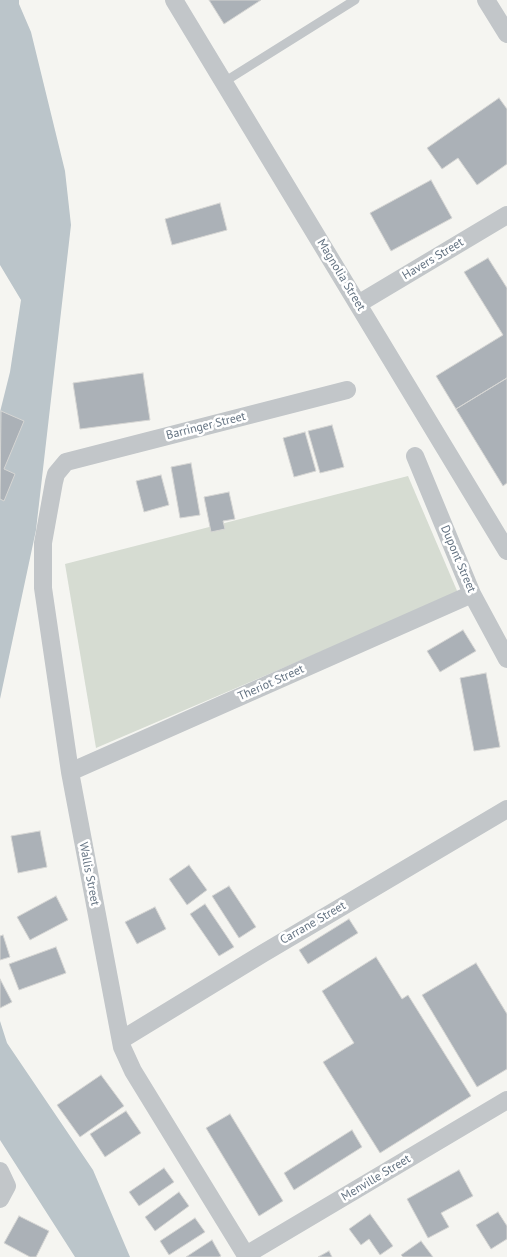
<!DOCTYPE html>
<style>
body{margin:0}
canvas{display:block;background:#f5f5f1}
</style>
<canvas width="507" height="1257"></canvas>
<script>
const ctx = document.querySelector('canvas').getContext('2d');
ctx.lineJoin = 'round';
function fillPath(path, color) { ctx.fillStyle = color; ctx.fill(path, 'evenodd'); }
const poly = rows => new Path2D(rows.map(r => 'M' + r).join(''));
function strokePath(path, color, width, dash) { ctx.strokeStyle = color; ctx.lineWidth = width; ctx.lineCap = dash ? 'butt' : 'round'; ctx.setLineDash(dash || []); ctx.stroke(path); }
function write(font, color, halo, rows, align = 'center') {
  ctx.font = font + ' "PT Sans",sans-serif'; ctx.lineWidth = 5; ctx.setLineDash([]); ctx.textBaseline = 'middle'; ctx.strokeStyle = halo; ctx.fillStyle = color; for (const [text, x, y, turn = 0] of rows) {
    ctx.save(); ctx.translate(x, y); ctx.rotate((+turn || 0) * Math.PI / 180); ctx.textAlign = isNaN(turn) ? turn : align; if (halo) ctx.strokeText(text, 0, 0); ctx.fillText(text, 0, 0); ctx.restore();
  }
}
const green = poly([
 [408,476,458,593,96,748,65,564]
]);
const water = poly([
 [0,0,19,0,19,4,31,32,65,171,71,225,36,530,0,699,0,412,10,372,21,300,0,265],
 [0,1021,7,1043,93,1170,130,1257,75,1257,0,1140]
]);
const building = poly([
 [209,0,261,0,224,24,209,0],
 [499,98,507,109,507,164,477,185,458,158,442,169,427,148,499,98],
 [431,180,452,218,391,251,370,213,431,180],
 [220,203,227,230,172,245,165,219,220,203],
 [488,258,507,288,507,378,456,409,436,376,503,335,464,272,488,258],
 [143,373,150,420,80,429,73,383,143,373],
 [507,378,507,483,503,486,456,409,507,378],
 [1,411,24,421,4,469,15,474,4,501,0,499,1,411],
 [332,425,344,467,320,473,308,431,332,425],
 [305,432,316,471,294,477,283,438,305,432],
 [191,463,200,515,180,518,171,467,191,463],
 [161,475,169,505,144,512,136,481,161,475],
 [229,492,235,519,223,521,225,529,211,532,204,497,229,492],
 [463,630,476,651,440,672,427,651,463,630],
 [486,673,500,747,474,751,460,678,486,673],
 [40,831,47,867,18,873,11,836,40,831],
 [189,865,207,890,187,905,169,879,189,865],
 [229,886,256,927,239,938,212,896,229,886],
 [56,896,68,920,30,940,17,917,56,896],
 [205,904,234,947,219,956,190,914,205,904],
 [155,907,166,929,137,944,125,922,155,907],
 [349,919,358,933,308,964,299,950,349,919],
 [3,935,10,957,0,960,0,936,3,935],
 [56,947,66,973,19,990,9,964,56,947],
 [376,957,402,999,408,995,471,1096,380,1153,323,1062,354,1043,322,991,376,957],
 [476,963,507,1014,507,1069,477,1087,422,995,476,963],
 [0,979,12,1002,0,1008,0,979],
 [101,1075,124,1106,80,1137,57,1105,101,1075],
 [126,1111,141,1133,105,1157,90,1134,126,1111],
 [230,1114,283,1201,259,1216,206,1128,230,1114],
 [352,1130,362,1147,294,1190,284,1173,352,1130],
 [164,1168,174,1182,139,1206,129,1192,164,1168],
 [459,1170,473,1196,441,1213,449,1227,428,1238,407,1199,459,1170],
 [179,1192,189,1206,155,1231,145,1217,179,1192],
 [498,1212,507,1226,507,1239,491,1249,476,1225,498,1212],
 [370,1214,393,1246,380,1255,369,1239,361,1245,349,1229,370,1214],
 [19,1216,49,1231,36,1257,30,1257,4,1243,19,1216],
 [195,1218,205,1232,169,1255,160,1241,195,1218],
 [212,1240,221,1256,219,1257,186,1257,212,1240],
 [421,1241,433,1257,403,1257,401,1255,421,1241],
 [329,1251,332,1257,318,1257,329,1251]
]);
const lane = poly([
 [224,82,355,0]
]);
const street = poly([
 [174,0,507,551],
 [486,0,507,34],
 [358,304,507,215],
 [415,456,472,594,507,659],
 [70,772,472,594],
 [121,1040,262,954,507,809],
 [0,1171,7,1186,0,1199],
 [246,1255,507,1100],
 [247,1257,133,1071,122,1047,70,772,43,588,43,543,54,482,56,474,66,462,347,390]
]);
const streetNames = [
 ["Havers Street",433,259,-31],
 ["Magnolia Street",341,275,59],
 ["Barringer Street",206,426,-14],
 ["Dupont Street",458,559,67],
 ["Theriot Street",271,683,-24],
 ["Wallis Street",89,874,79],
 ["Carrane Street",313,923,-30],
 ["Menville Street",376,1178,-31]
];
fillPath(green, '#d6dcd2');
fillPath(water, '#bbc5ca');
fillPath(building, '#abb1b7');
strokePath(building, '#d6d6d4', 1);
strokePath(lane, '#c2c6c9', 9);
strokePath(street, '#c2c6c9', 18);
write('12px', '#647382', '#fff', streetNames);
</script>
